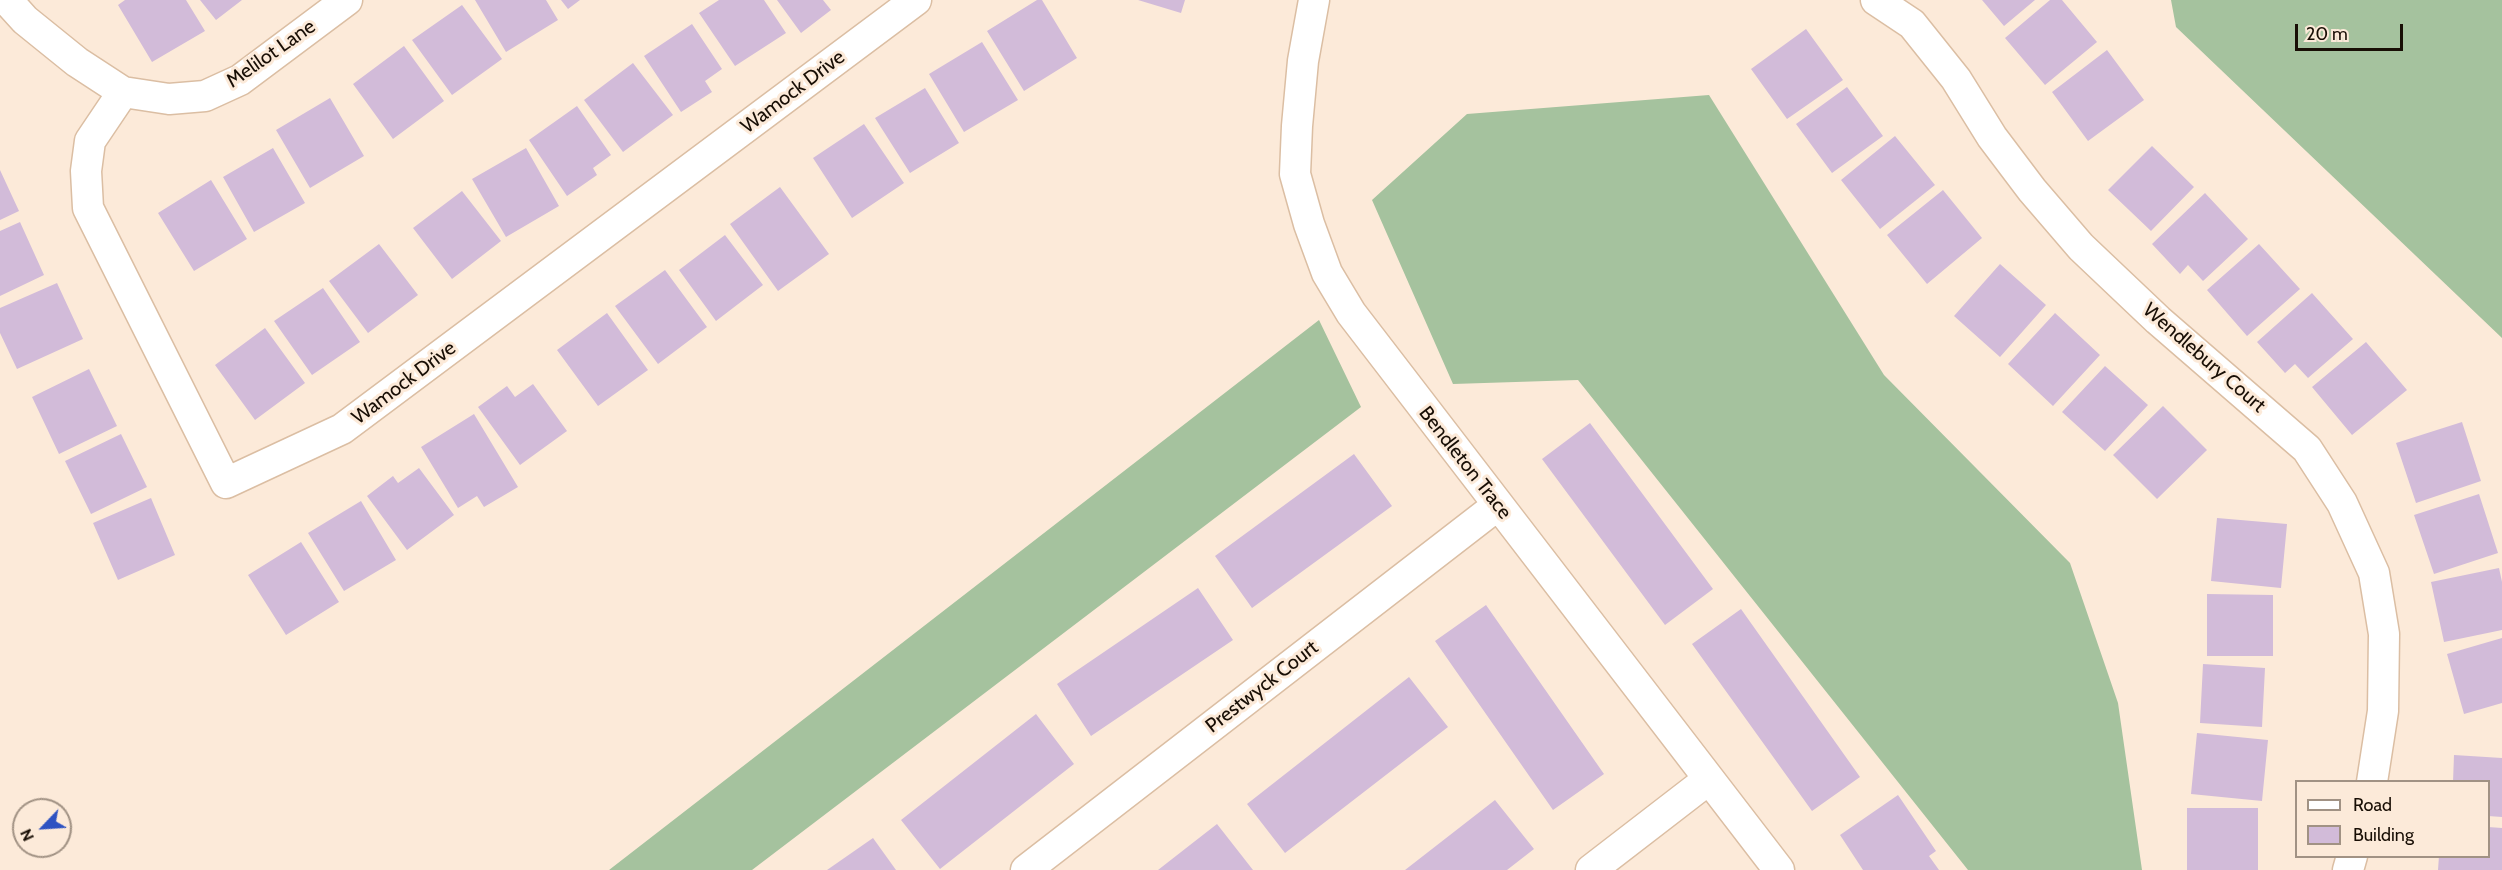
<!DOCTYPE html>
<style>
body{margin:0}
#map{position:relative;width:2502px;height:870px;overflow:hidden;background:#fcead9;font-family:Cabin,sans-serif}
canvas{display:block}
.legend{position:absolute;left:2295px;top:780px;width:195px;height:78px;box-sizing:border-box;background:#fcead9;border:2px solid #a19284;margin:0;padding:8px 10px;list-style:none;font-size:18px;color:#180e05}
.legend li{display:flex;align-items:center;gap:12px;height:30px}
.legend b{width:30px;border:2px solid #a19284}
.north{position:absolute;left:12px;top:798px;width:60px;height:60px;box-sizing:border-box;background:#fcead9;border:2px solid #a19284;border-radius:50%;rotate:245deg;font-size:16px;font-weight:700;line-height:24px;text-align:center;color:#180e05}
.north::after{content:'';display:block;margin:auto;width:21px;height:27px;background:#2d52c2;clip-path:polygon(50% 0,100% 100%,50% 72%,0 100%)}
.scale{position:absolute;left:2295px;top:24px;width:108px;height:27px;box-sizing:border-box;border:3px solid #180e05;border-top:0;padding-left:8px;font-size:18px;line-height:21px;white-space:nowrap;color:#180e05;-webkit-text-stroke:4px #fcead9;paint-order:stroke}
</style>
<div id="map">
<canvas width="2502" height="870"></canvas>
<ul class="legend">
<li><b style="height:8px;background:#fff"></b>Road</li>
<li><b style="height:16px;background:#d2bbd9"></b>Building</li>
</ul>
<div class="north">N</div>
<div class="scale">20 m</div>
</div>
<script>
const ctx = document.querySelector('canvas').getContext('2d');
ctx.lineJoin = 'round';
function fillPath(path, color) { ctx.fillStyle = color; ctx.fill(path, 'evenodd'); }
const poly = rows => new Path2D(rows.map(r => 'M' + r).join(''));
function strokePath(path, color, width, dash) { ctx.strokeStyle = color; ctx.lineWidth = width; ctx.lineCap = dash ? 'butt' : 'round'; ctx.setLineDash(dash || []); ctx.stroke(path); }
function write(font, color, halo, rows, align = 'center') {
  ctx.font = font + ' Cabin,sans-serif'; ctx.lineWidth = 6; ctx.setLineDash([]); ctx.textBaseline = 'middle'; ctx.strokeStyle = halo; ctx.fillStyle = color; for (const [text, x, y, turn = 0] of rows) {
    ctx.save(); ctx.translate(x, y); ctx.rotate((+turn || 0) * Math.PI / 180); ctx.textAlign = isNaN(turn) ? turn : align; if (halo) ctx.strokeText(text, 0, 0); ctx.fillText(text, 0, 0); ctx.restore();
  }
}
const forest = poly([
 [2171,0,2502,0,2502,338,2176,27],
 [1709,95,1884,375,2070,563,2118,703,2142,870,1968,870,1578,380,1453,384,1372,200,1467,114],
 [1319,320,1361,407,752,870,609,870]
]);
const building = poly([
 [125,0,186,0,205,31,152,62,118,5],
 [200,0,242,0,216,20],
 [475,0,546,0,558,20,506,52],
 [561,0,580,0,568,9],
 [719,0,764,0,786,33,735,66,699,13],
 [777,0,823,0,831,10,801,33],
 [1037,0,1042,0,1077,58,1024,91,987,31],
 [1138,0,1185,0,1181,13],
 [1982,0,2035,0,2004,26],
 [2050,0,2062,0,2097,42,2045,85,2005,38],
 [462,5,502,59,452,95,412,40],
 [692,24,722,69,705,81,712,92,681,112,644,56],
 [1806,29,1843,80,1787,119,1751,69],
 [982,42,1018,100,964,132,929,74],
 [404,46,444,101,393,139,353,84],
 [2107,50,2144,100,2088,141,2052,92],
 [633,63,673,115,623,152,584,100],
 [1847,87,1883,136,1832,173,1796,124],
 [925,88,959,143,910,173,875,118],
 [330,98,364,156,310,188,276,130],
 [577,106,611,155,593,168,597,175,567,196,529,140],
 [864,124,904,183,852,218,813,158],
 [1895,136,1935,185,1880,229,1841,180],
 [2152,146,2194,187,2151,231,2108,190],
 [273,148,305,203,254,232,223,177],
 [526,148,559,206,506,237,472,179],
 [0,170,19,211,0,220],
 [211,180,247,239,194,271,158,213],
 [780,187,829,254,778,291,730,224],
 [1943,190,1982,238,1927,284,1887,235],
 [462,191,501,241,452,279,413,228],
 [2205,193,2248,239,2203,281,2188,265,2180,274,2152,244],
 [20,222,44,275,0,296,0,231],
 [725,235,763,285,716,321,679,270],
 [379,244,418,295,368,333,329,281],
 [2259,244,2300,289,2247,336,2207,290],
 [2000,264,2046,305,2000,357,1954,316],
 [665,270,707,327,658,364,615,306],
 [57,283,83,339,17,369,0,333,0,308],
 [323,288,360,342,312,375,274,321],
 [2312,293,2353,339,2308,378,2295,364,2285,373,2257,342],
 [607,313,648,370,598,406,557,350],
 [2055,313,2100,355,2053,406,2008,364],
 [265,328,305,383,255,420,215,365],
 [2366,342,2407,390,2352,435,2312,387],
 [2105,366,2148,405,2105,451,2062,412],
 [89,369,117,426,59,454,32,397],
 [533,384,567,431,520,465,478,407,507,386,515,397],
 [2163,406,2207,450,2157,499,2113,455],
 [474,414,518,487,484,507,477,496,458,508,421,447],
 [2462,422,2481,481,2416,503,2396,443],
 [1590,423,1713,589,1665,625,1542,459],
 [121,434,147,487,91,514,65,461],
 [1354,454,1392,506,1252,608,1215,556],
 [419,468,454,515,407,550,367,496,393,476,398,483],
 [2479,494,2498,553,2434,574,2414,515],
 [151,498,175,555,118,580,93,523],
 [361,501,396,560,344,591,308,533],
 [2217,518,2287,524,2281,588,2211,581],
 [301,542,339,602,286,635,248,575],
 [2499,568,2502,582,2502,630,2444,642,2431,582],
 [1198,588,1233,640,1091,736,1057,684],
 [2207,594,2273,595,2273,656,2207,656],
 [1486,605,1604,774,1553,810,1435,641],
 [1741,609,1860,777,1812,811,1692,644],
 [2502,638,2502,703,2464,714,2447,654],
 [2203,664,2265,668,2262,727,2200,723],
 [1409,677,1448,727,1285,853,1247,804],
 [1036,714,1074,764,940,869,901,820],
 [2197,733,2268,740,2262,801,2191,794],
 [2454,755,2502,758,2502,817,2488,816,2488,782,2453,782],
 [1898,795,1936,851,1929,856,1939,870,1863,870,1840,835],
 [1495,800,1534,849,1507,870,1405,870],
 [2187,808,2258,808,2258,870,2187,870],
 [1217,824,1253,870,1158,870,1190,845],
 [2488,827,2502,828,2502,870,2438,870,2439,856,2488,856],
 [873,838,896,870,827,870]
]);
const minor = poly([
 [7,0,25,20,77,62,123,92,169,99,205,96,240,80,347,0],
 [1314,0,1303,61,1297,126,1295,174,1309,224,1327,273,1351,313,1779,870],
 [1876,0,1912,24,1956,79,1992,137,2032,190,2081,247,2158,320,2307,449,2342,503,2374,573,2384,634,2383,711,2372,782],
 [123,92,90,141,86,171,88,208,226,483,342,429,916,0],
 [1026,870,1498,505],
 [1591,870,1709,779],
 [2348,870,2352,856]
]);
const streetNames = [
 ["Melilot Lane",271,54,-35],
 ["Wamock Drive",793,92,-37],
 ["Wendlebury Court",2204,358,41],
 ["Wamock Drive",404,383,-37],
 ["Bendleton Trace",1465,463,52],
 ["Prestwyck Court",1262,687,-38]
];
fillPath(forest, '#a5c29e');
fillPath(building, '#d2bbd9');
strokePath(minor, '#dbbea3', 33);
strokePath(minor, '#fff', 30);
write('20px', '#180e05', '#fcead9', streetNames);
</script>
